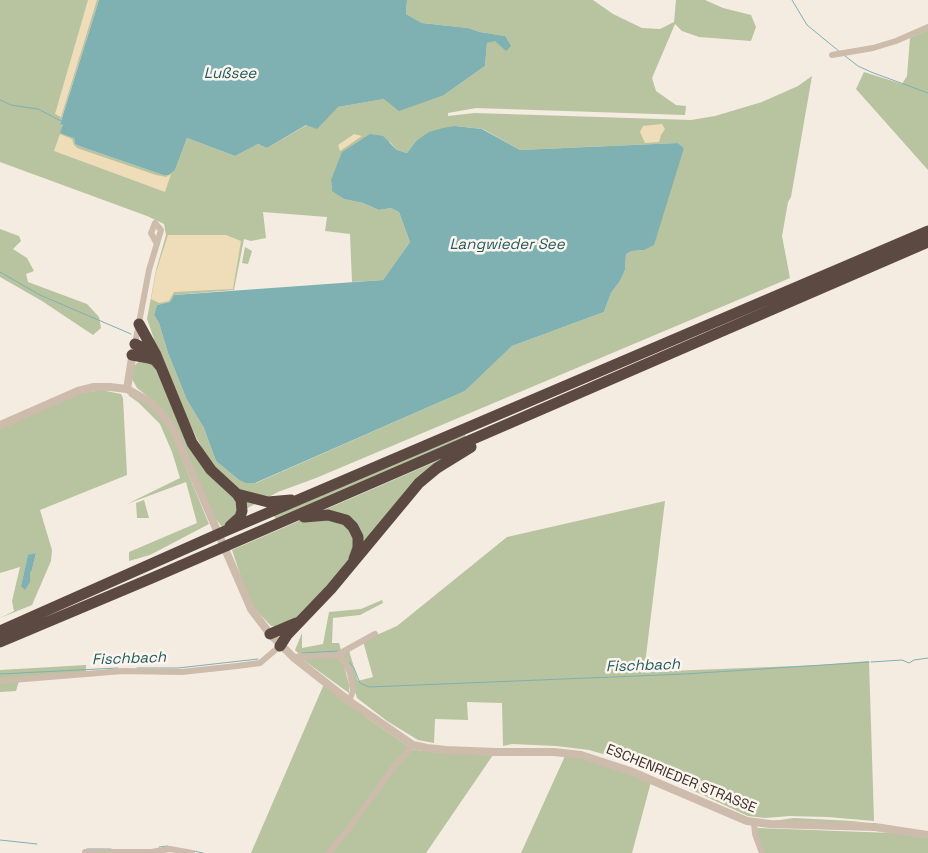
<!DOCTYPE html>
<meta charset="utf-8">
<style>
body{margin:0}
canvas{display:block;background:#f4ebe1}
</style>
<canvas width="928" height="853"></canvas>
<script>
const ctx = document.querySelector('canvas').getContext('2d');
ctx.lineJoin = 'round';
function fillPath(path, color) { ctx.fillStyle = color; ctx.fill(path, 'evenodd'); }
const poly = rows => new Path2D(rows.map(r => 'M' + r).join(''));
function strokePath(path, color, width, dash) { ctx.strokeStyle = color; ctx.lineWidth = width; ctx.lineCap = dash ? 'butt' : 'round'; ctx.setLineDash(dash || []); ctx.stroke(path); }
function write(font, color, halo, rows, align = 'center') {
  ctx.font = font + ' "Space Grotesk",sans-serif'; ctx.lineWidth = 5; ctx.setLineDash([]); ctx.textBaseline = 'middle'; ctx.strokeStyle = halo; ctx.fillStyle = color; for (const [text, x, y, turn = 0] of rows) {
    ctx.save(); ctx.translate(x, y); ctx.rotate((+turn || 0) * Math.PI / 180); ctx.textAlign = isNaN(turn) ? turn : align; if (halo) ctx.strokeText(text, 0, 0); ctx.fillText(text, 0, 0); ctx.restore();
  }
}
const green = poly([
 [0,0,99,0,60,123,63,125,74,138,75,144,79,146,163,175,175,170,187,138,235,156,258,144,267,148,338,107,384,99,444,95,485,66,487,43,505,36,480,32,468,28,422,23,406,14,407,0,593,0,613,14,642,28,660,29,674,22,676,0,705,0,723,8,751,15,756,27,751,41,699,37,682,31,675,24,652,78,656,91,676,105,686,106,685,115,476,108,448,113,448,116,475,113,691,120,715,116,762,102,798,86,812,76,791,197,788,202,782,236,790,278,316,478,278,492,238,513,230,523,222,527,210,511,174,426,151,399,137,388,132,379,134,366,137,363,140,361,154,362,175,410,209,460,197,439,151,342,154,339,147,319,156,270,166,235,164,224,147,216,0,162],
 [455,126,483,129,520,150,678,143,684,148,644,250,632,251,626,254,625,270,620,281,611,293,604,312,512,346,465,391,256,483,239,480,216,461,204,428,187,400,168,353,159,323,154,315,157,305,170,302,174,295,234,290,244,239,251,241,266,238,263,212,327,217,325,231,350,234,352,282,383,280,410,242,399,212,391,208,379,210,363,203,344,199,332,190,331,180,390,142,397,150,407,153,416,141],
 [928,30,928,170,856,89,864,72,902,84,907,76,910,38],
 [0,229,19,236,21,241,13,249,27,258,34,271,26,274,28,282,87,304,99,317,101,328,93,335,42,301,0,277],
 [245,247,252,251,248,264,242,263],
 [101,390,121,394,123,398,127,475,40,510,52,550,51,561,32,605,0,618,14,611,12,601,20,567,0,573,0,429,78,394],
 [36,553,32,570,21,586,28,556],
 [128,395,132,395,152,406,170,430,209,524,150,555,129,561,129,552,197,523,186,482,127,504,180,478,172,452,160,424,139,403],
 [464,432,466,438,276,520,273,514],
 [451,455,300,617,280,627,271,626,255,609,247,595,232,550],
 [144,500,149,518,137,518,136,503],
 [665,501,644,672,821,665,869,661,874,821,828,817,790,816,765,818,748,816,655,773,617,758,589,750,556,746,512,744,503,746,502,703,467,702,468,720,435,719,434,743,418,740,387,721,357,698,350,673,337,653,300,655,295,650,302,633,302,648,323,644,329,612,361,609,382,600,383,603,360,615,333,618,332,643,339,643,341,650,348,647,358,681,373,677,363,641,397,626,507,537],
 [337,657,344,665,349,685,349,693,302,659],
 [86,665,86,672,20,677,16,691,0,692,0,670],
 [324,684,367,718,412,749,422,751,493,755,426,853,251,853],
 [565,756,597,761,651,782,632,853,521,853],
 [794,818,852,821,869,823,773,821],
 [757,828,892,833,928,838,928,853,763,853,757,834]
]);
const sand = poly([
 [88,0,97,0,61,117,55,114],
 [662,124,665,129,661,135,659,142,645,143,640,132,643,126],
 [60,134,72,139,74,145,77,148,156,175,166,177,171,174,165,192,54,151],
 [354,134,362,136,340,151,338,145],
 [168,235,226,235,241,241,233,289,174,292,169,301,159,303,151,299,156,272]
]);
const water = poly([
 [99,0,407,0,406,14,422,23,468,28,480,32,505,36,511,46,506,51,495,41,487,43,485,66,444,95,399,111,384,99,338,107,317,129,306,125,267,148,258,144,235,156,187,138,175,170,168,175,163,175,79,146,75,144,74,138,60,133,63,125,60,124],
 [455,126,482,129,520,150,678,143,684,148,654,245,644,250,632,251,626,254,625,270,620,281,611,293,604,312,512,346,465,391,255,483,246,483,239,480,216,461,204,428,187,400,168,353,159,323,154,315,157,305,170,302,174,295,383,280,410,242,399,212,391,208,379,210,363,203,344,199,332,191,331,180,342,152,370,134,383,136,397,150,407,153,416,141,429,132,443,128],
 [36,553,32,570,30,573,30,582,25,590,21,586,28,555]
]);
const stream = poly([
 [792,0,807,25,840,52],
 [845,56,858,66,871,72,928,93],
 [0,100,11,105,38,109,61,121],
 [0,272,40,295,131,334],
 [302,653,338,651],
 [349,662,354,668,360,683,369,687,685,674,869,662],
 [871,662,902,660,909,663,914,660,928,658],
 [137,668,178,668,258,659],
 [0,674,118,668],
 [0,840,37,844],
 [159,847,168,846],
 [87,849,111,849],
 [194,851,203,853]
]);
const minor = poly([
 [832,55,873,48,896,41,928,27],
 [135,344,149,270,161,230,155,223,151,233,157,244],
 [337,655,375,634],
 [293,657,337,655,345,661,350,673,353,691,349,701],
 [0,681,123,671,182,672,237,666,260,663,280,646],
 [754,823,755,834,762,853],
 [85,852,151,852,170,849,192,853],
 [328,853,347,831,393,768,413,745]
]);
const tertiary = poly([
 [127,389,133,352],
 [0,425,78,391,94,387,110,387,127,389,150,402,163,415,173,429,251,609,270,634,293,657,349,701,413,745,427,748,446,750,496,752,554,752,581,755,630,771,747,821,770,824,875,827,928,835]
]);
const motorway = poly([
 [139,324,156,355,192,443,211,470,237,494,241,500,242,511,240,517,230,526],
 [135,344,155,354],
 [132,355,149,358,155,360,160,366],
 [237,494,268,502,291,500],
 [304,517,328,515,346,520,353,527,358,537,358,548,354,559],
 [0,631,223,532,928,231],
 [270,634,296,623],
 [0,642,152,578,928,242],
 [280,646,287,635,331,589,419,483,437,468,471,447]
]);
const streetNames = [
 ["ESCHENRIEDER STRASSE",681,779,22]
];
const waterNames = [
 ["Lußsee",230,74],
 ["Langwieder See",507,245],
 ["Fischbach",129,659,-2],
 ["Fischbach",643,666,-2]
];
fillPath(green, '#b8c4a0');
fillPath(sand, '#efdcb8');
fillPath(water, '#7fb0b2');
strokePath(stream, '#7fb0b2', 1);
strokePath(minor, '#cdbbac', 6);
strokePath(tertiary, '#cdbbac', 8);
strokePath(motorway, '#5c4a42', 11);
write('14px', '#3b302b', '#fbf5ee', streetNames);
write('italic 15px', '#1f5a5e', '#fbf5ee', waterNames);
</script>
